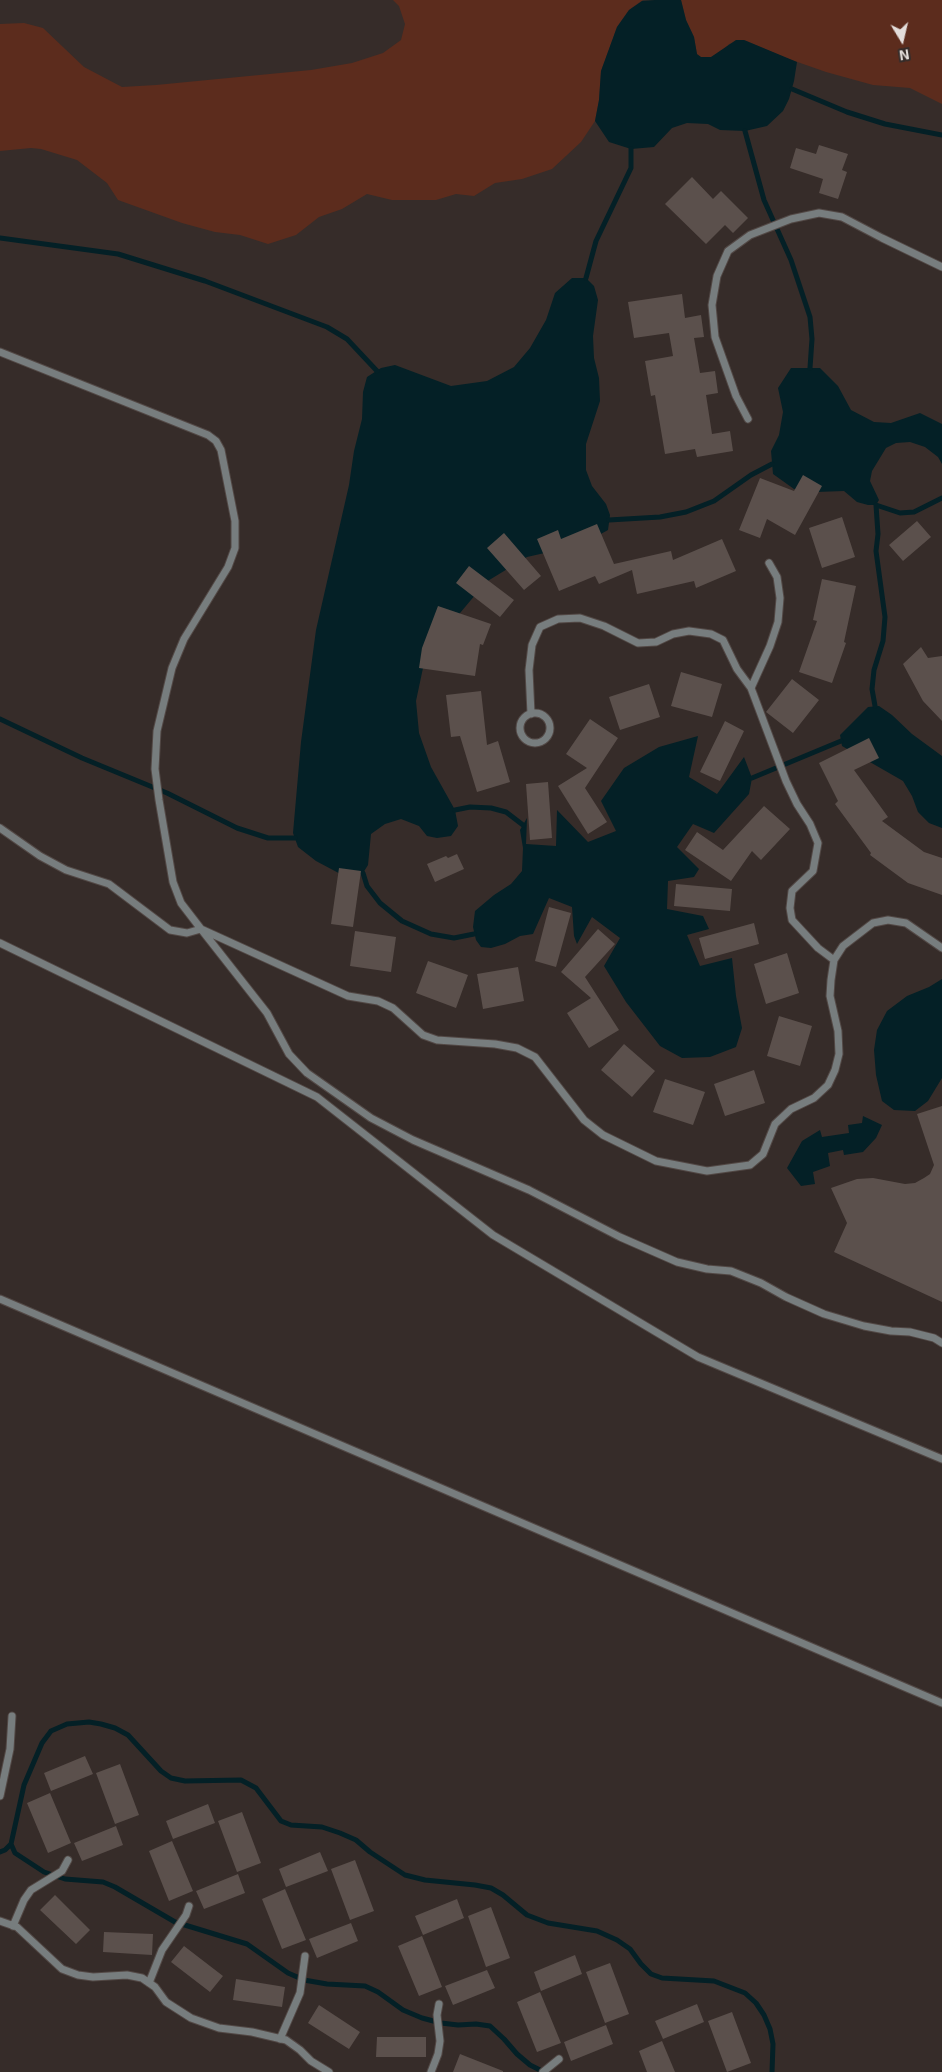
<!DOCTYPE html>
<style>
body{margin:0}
#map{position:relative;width:942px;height:2072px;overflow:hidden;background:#362c29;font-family:"Exo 2",sans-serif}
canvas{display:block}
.north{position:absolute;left:877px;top:15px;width:50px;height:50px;-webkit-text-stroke:4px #362c29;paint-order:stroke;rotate:171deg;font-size:14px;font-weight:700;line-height:20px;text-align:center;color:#e3ddda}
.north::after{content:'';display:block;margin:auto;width:18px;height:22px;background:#e3ddda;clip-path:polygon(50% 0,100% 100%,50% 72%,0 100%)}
</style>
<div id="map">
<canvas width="942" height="2072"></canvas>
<div class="north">N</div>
</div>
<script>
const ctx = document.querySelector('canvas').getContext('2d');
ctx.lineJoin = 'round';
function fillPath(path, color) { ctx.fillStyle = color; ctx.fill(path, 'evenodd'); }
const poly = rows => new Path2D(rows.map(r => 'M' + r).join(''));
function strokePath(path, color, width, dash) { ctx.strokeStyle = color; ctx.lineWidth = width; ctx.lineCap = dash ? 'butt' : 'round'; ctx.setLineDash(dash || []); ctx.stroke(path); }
const green = poly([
 [393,0,643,0,629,10,617,27,601,71,599,100,595,121,581,142,552,169,522,179,495,183,474,196,456,194,436,200,392,200,367,194,342,209,319,217,296,235,268,244,240,235,215,232,182,223,118,200,107,183,77,160,41,149,31,148,0,151,0,24,24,23,43,28,84,67,122,87,156,85,311,70,352,63,383,53,401,40,405,24,399,6],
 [681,0,942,0,942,104,910,88,873,85,826,72,786,58,744,40,729,44,723,51,711,57,706,59,701,57,697,55,694,37,686,20]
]);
const water = poly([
 [655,0,681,0,686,20,694,37,697,54,701,57,711,57,736,40,744,40,797,62,794,81,789,99,783,111,767,126,745,131,720,130,708,124,687,123,672,128,654,147,631,149,609,142,595,121,599,100,601,71,617,27,629,10,642,1],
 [572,278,586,278,594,286,598,300,593,336,594,358,599,378,600,401,586,444,586,470,592,486,606,504,610,515,608,530,590,540,571,547,527,557,486,582,450,625,423,668,416,701,419,733,431,767,455,810,458,826,451,836,437,838,427,836,419,826,401,819,385,824,371,834,368,865,363,873,348,878,316,861,298,847,293,833,301,742,316,630,349,485,354,451,362,419,363,392,367,377,381,368,395,365,451,386,487,381,514,367,530,348,546,320,555,293],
 [791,368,820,368,838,386,851,410,874,422,891,423,920,413,942,424,942,464,938,457,925,447,910,442,896,443,886,448,872,471,870,481,879,500,876,505,868,505,857,502,844,491,816,492,794,489,773,474,771,451,779,435,783,412,778,388],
 [879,706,892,715,912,734,942,756,942,828,929,823,918,812,912,796,903,781,842,746,840,735,868,707],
 [698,736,689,777,717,794,744,757,752,778,749,794,714,833,693,824,677,847,699,869,694,877,668,881,667,909,703,916,709,929,687,935,700,966,732,958,736,996,742,1028,736,1047,710,1057,682,1058,660,1046,626,1002,604,966,620,938,592,917,577,944,574,936,572,907,549,898,533,934,520,936,505,944,491,948,481,947,476,940,473,927,475,911,494,895,511,884,522,871,523,848,520,830,527,818,526,844,556,846,557,810,588,842,616,831,601,801,624,768,659,747],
 [942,979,942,1078,928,1101,915,1111,894,1110,882,1101,876,1075,874,1050,877,1030,887,1011,907,996,929,987],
 [863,1116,882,1125,876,1138,863,1152,844,1155,843,1150,828,1153,830,1166,813,1172,815,1184,801,1186,787,1168,802,1141,820,1130,822,1137,849,1133,848,1125,862,1123]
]);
const stream = poly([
 [792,89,847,112,885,124,942,135],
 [745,131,764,200,791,260,810,317,812,339,810,368],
 [0,238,118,254,205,281,327,327,347,339,377,371],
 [586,278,596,241,631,168,631,149],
 [609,520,660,517,686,512,714,501,751,475,772,464],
 [875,706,872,689,874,670,883,641,885,617,876,551,878,534,876,505,900,513,914,512,942,498],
 [0,719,82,758,167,793,237,828,268,838,295,838],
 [752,778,841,741],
 [455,810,470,807,491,808,506,812,523,825],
 [363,873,367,886,380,903,402,921,431,934,454,938,474,934],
 [11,1844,15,1853,44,1872,65,1879,103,1882,115,1887,175,1922,247,1944,288,1973,304,1980,327,1984,365,1986,378,1992,403,2010,422,2018,441,2023,458,2025,476,2024,490,2026,504,2039,517,2054,530,2065,544,2072],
 [0,1852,5,1850,11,1844,24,1785,42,1743,51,1731,67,1724,89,1722,101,1724,115,1728,128,1735,161,1771,171,1778,185,1781,241,1780,256,1788,281,1821,291,1825,322,1827,340,1833,356,1840,370,1852,405,1875,425,1880,475,1885,491,1888,503,1895,527,1915,548,1923,597,1931,617,1940,630,1949,641,1964,651,1974,662,1978,714,1981,745,1993,756,2003,764,2015,770,2029,773,2044,772,2072]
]);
const building = poly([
 [819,145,848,154,842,170,847,172,838,199,819,193,823,179,790,168,796,148,816,154],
 [692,177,713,199,721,191,748,218,733,233,725,225,706,244,665,204],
 [682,294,685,318,701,315,704,337,694,338,700,373,715,371,718,393,706,395,712,434,730,431,733,451,697,457,695,449,665,454,655,395,651,396,645,361,673,356,669,333,634,338,628,302],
 [803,475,822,486,795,535,767,519,760,538,739,530,760,478,794,491],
 [842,517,855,557,822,568,809,528],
 [917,521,931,537,903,561,889,545],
 [597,524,614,564,671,551,673,560,722,539,736,571,696,588,694,581,637,594,632,570,599,584,595,576,559,591,537,539,558,530,561,539],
 [504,533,541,576,524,590,487,548],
 [469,566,514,600,500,617,456,583],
 [822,579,856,586,844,642,846,643,832,683,799,672,817,621,813,620],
 [438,606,491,624,483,645,480,644,475,676,419,668,422,648],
 [921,647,928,658,942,656,942,721,923,701,903,664],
 [681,672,722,684,712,717,671,706],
 [792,679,819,700,793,733,766,712],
 [649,684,660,717,620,730,609,697],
 [481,691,487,745,498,741,510,782,477,792,460,736,451,737,446,695],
 [590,719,618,738,585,788,607,822,588,834,558,786,587,768,566,754],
 [725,721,744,731,720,781,700,772],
 [869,738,879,758,854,770,888,817,882,821,924,852,942,858,942,895,908,883,870,855,871,853,835,804,838,801,819,763],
 [548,782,552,838,530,840,526,784],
 [764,806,790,829,761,860,752,851,731,881,685,850,697,832,723,850],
 [457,854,464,869,435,882,427,864,446,856,448,858],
 [339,868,361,871,353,927,331,924],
 [676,884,732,889,730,911,674,906],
 [549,907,571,913,556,967,535,961],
 [754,923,759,944,705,959,699,938],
 [598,929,615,944,585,977,619,1030,589,1048,567,1013,591,998,561,972],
 [355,931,396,937,391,972,350,966],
 [787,953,799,993,766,1004,754,964],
 [428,961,468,975,456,1008,416,993],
 [518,967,524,1001,483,1009,477,974],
 [779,1016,812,1026,800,1066,767,1056],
 [624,1044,655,1071,632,1097,601,1070],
 [754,1070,765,1103,725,1116,714,1084],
 [665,1079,705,1092,693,1125,653,1112],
 [942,1106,942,1302,834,1252,847,1223,831,1188,857,1179,873,1178,905,1184,915,1183,924,1178,930,1174,934,1165,917,1114],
 [85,1756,93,1774,51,1791,44,1773],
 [120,1764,139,1815,115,1824,96,1773],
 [50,1793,71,1843,48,1853,27,1803],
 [208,1804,215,1823,173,1839,166,1821],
 [242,1812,261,1863,237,1872,218,1821],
 [116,1826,123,1845,82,1861,74,1843],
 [172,1841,193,1891,169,1901,149,1851],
 [320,1852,328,1871,286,1887,279,1869],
 [355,1860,374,1911,350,1920,331,1869],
 [238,1874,245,1893,204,1909,196,1891],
 [285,1889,306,1940,282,1949,262,1899],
 [55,1895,90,1930,76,1944,40,1910],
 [457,1899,464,1918,423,1935,415,1916],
 [491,1907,510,1958,486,1967,468,1916],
 [351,1923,358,1941,317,1958,309,1939],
 [104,1932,153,1934,152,1955,103,1952],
 [422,1936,442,1987,419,1996,398,1946],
 [184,1946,223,1976,210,1992,171,1962],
 [575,1955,582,1974,541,1991,534,1972],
 [610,1963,629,2014,605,2023,586,1972],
 [487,1970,495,1988,453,2005,445,1986],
 [236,1979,285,1987,282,2007,233,2000],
 [540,1992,561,2043,537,2052,517,2002],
 [697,2004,704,2022,663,2039,655,2021],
 [319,2005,360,2032,349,2049,308,2023],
 [732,2012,751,2063,727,2072,708,2021],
 [606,2025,613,2044,571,2061,564,2042],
 [377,2037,426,2037,426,2057,376,2057],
 [662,2041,675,2072,647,2072,639,2051],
 [460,2054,503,2071,503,2072,453,2072]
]);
const service = poly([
 [0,352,208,435,216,441,221,450,235,521,235,548,228,567,184,639,172,668,157,731,155,769,159,800,173,882,181,903,201,929,348,996,378,1001,393,1008,423,1035,437,1040,495,1044,517,1048,535,1057,584,1120,603,1135,656,1161,707,1171,750,1165,763,1154,775,1124,791,1109,814,1098,828,1085,835,1070,839,1054,838,1031,830,996,831,980,834,960,843,946,873,923,888,920,906,923,942,948],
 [748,419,736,396,715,337,712,305,717,276,728,251,750,235,791,219,819,213,842,217,882,238,942,267],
 [751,688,770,646,778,622,780,598,777,577,769,563],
 '520 728a15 15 0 1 1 30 0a15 15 0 1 1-30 0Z',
 [531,714,529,670,532,645,540,627,558,619,580,618,604,626,638,643,656,642,673,634,689,631,711,634,723,640,737,669,751,688,786,781,797,804,810,824,818,843,813,871,792,891,790,908,792,920,818,948,834,960],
 [0,828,40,856,66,870,109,884,170,930,187,933,201,929,267,1013,289,1054,307,1073,371,1118,413,1140,529,1190,620,1237,677,1262,707,1269,731,1271,761,1283,786,1297,824,1314,864,1326,891,1331,910,1332,934,1338,942,1343],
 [0,943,317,1097,493,1235,698,1357,942,1459],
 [0,1299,942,1703],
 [0,1796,10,1749,12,1716],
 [0,1921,17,1927,62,1969,78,1975,93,1977,127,1975,142,1978,155,1987,166,2002,191,2018,219,2028,252,2032,286,2040,300,2050,311,2061,329,2072],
 [13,1926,24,1900,31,1890,62,1871,68,1860],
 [149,1983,162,1950,186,1915,189,1906],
 [280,2039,300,1993,305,1956],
 [431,2072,438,2054,440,2041,437,2015,439,2004],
 [543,2072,559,2059]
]);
fillPath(green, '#5c2c1d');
fillPath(water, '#042026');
strokePath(stream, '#042026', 5);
fillPath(building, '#5b504c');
strokePath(service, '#524845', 9);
strokePath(service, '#777d7e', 7);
</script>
